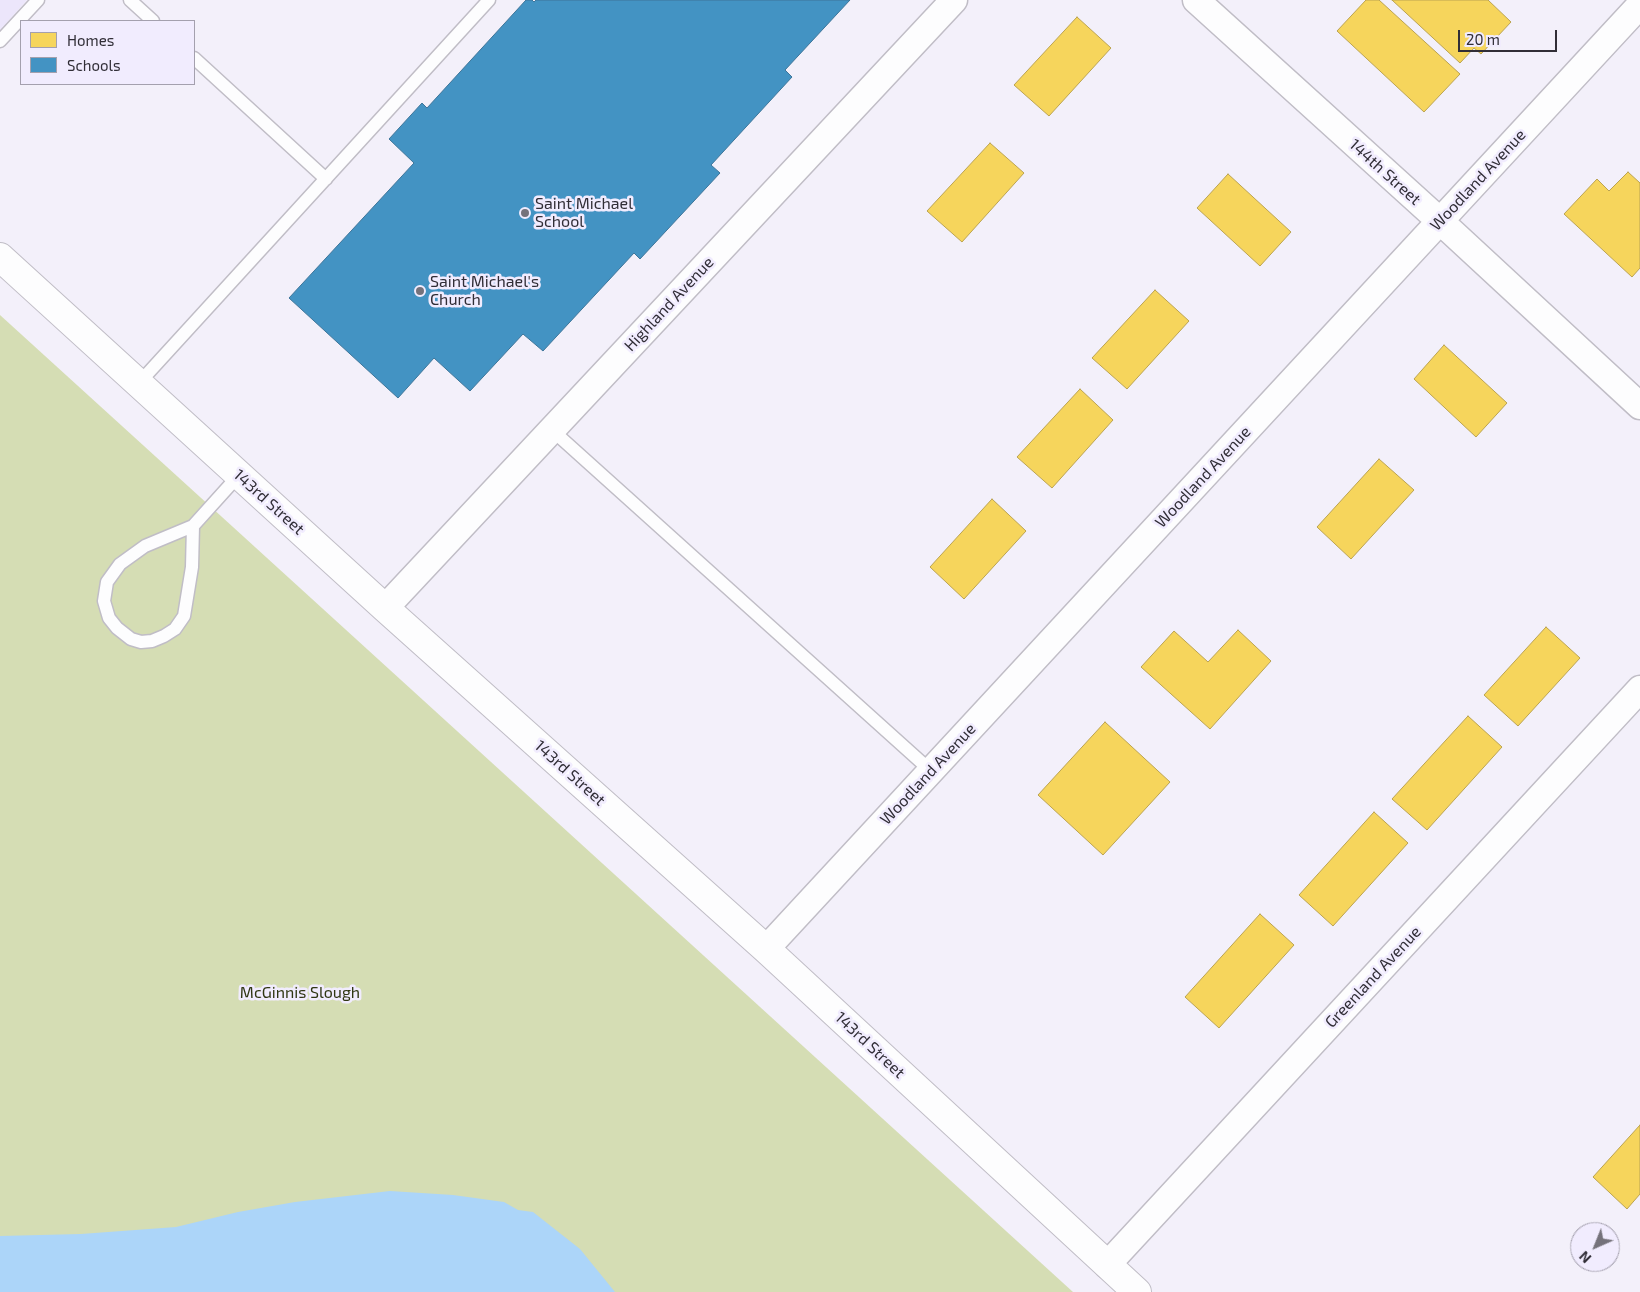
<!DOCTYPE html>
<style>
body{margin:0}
#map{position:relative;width:1640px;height:1292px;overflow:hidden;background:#f3f0fa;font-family:"Exo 2",sans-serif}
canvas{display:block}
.legend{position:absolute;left:20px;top:20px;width:175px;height:65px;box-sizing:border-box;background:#f1ecfe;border:1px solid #a4a0ae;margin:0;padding:6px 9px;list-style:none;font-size:15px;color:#312e37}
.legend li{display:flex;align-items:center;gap:10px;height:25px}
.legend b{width:25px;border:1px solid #a4a0ae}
.north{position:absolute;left:1570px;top:1222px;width:50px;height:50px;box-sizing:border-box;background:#f1ecfe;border:1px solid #a4a0ae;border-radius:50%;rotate:224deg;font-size:14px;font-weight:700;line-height:20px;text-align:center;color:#312e37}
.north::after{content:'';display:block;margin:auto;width:18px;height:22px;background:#75727b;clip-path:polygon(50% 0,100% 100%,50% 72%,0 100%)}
.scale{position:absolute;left:1458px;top:30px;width:99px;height:22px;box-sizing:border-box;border:2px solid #312e37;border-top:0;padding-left:6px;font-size:15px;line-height:18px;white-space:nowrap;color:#312e37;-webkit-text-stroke:4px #f1ecfe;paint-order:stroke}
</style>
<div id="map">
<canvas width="1640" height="1292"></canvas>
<ul class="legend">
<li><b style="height:14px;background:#f6d55c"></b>Homes</li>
<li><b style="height:14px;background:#4393c3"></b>Schools</li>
</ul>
<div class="north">N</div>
<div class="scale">20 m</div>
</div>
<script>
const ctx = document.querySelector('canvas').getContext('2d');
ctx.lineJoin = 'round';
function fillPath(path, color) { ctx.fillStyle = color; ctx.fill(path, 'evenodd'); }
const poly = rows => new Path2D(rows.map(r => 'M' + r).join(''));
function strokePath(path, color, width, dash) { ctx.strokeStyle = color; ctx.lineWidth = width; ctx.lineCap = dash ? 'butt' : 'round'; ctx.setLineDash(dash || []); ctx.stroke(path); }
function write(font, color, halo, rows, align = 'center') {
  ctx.font = font + ' "Exo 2",sans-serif'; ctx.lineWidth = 5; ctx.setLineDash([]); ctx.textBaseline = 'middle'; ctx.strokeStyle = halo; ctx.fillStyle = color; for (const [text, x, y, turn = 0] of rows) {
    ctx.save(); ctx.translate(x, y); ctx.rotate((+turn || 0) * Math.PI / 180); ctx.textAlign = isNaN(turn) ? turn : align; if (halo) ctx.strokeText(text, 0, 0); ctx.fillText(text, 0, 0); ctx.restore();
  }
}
const built = poly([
 [0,0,27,0,0,30]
]);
const green = poly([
 [0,315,233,527,1073,1292,0,1292]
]);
const water = poly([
 [390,1191,453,1195,504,1202,518,1210,533,1212,580,1249,615,1292,0,1292,0,1236,81,1234,176,1227,238,1212,295,1202]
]);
const homes = poly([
 [1366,0,1379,0,1460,74,1424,112,1337,31,1366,0],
 [1392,0,1488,0,1511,22,1481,54,1474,48,1460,63,1392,0],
 [1077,17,1111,48,1049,116,1014,85,1077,17],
 [990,143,1024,173,962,242,927,211,990,143],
 [1628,172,1640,183,1640,268,1632,277,1564,214,1597,179,1609,191,1628,172],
 [1228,174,1291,232,1260,266,1197,208,1228,174],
 [1155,290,1189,321,1127,389,1092,358,1155,290],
 [1444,345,1507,403,1476,437,1414,379,1444,345],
 [1080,389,1113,420,1052,488,1017,457,1080,389],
 [1379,459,1414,490,1351,559,1317,527,1379,459],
 [992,499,1026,531,964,599,930,567,992,499],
 [1546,627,1580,658,1518,726,1484,695,1546,627],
 [1238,630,1271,661,1210,729,1141,667,1174,631,1208,662,1238,630],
 [1468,716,1502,747,1427,830,1392,799,1468,716],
 [1105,722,1170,782,1103,855,1038,795,1105,722],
 [1374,812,1408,843,1333,926,1299,895,1374,812],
 [1260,914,1294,945,1219,1028,1185,997,1260,914],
 [1640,1125,1640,1194,1627,1209,1593,1177,1640,1125]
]);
const schools = poly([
 [526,0,532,0,534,2,536,0,850,0,785,70,792,77,711,165,720,173,640,259,634,253,543,351,523,334,470,391,434,358,398,398,289,298,414,163,389,139,422,103,427,108,526,0]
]);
const lane = poly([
 [130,0,153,21],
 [0,41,38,0],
 [194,58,326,179],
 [139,383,489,0],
 [552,430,931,771],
 [193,526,192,567,184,616,175,629,164,636,152,641,141,642,131,639,117,628,109,618,104,601,107,582,120,564,145,546,193,526,239,475]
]);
const street = poly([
 [1196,0,1440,221,1640,406],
 [385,608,954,0],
 [766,949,1640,5],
 [1107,1265,1640,689]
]);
const secondary = poly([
 [0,257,385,608,766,949,1137,1292]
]);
const markers = [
 [525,213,5,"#75727b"],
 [420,291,5,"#75727b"]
];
const streetNames = [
 ["144th Street",1385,172,42],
 ["Woodland Avenue",1478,180,-47],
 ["Highland Avenue",669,304,-47],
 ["Woodland Avenue",1203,477,-47],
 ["143rd Street",269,502,42],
 ["143rd Street",570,773,42],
 ["Woodland Avenue",928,774,-47],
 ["Greenland Avenue",1373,977,-47],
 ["143rd Street",870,1045,43]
];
const poiNames = [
 ["Saint Michael",535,204],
 ["School",535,222],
 ["Saint Michael's",430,282],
 ["Church",430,300]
];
const parkNames = [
 ["McGinnis Slough",300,993]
];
fillPath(built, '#ece6fb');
fillPath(green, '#d5ddb4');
fillPath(water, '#acd5f9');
fillPath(homes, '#f6d55c');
strokePath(homes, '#bba351', 1);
fillPath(schools, '#4393c3');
strokePath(schools, '#3e7599', 1);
strokePath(lane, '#c0bdc6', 15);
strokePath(street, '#c0bdc6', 29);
strokePath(secondary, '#c0bdc6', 30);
strokePath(lane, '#fdfdfe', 12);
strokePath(street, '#fdfdfe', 26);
strokePath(secondary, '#fdfdfe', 28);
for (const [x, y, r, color] of markers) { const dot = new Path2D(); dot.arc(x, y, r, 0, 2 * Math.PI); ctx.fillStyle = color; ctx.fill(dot); strokePath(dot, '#f1ecfe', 2); }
write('16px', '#312e37', '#f1ecfe', streetNames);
write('16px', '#312e37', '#f1ecfe', poiNames, 'left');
write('16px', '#2f3612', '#f1ecfe', parkNames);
</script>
